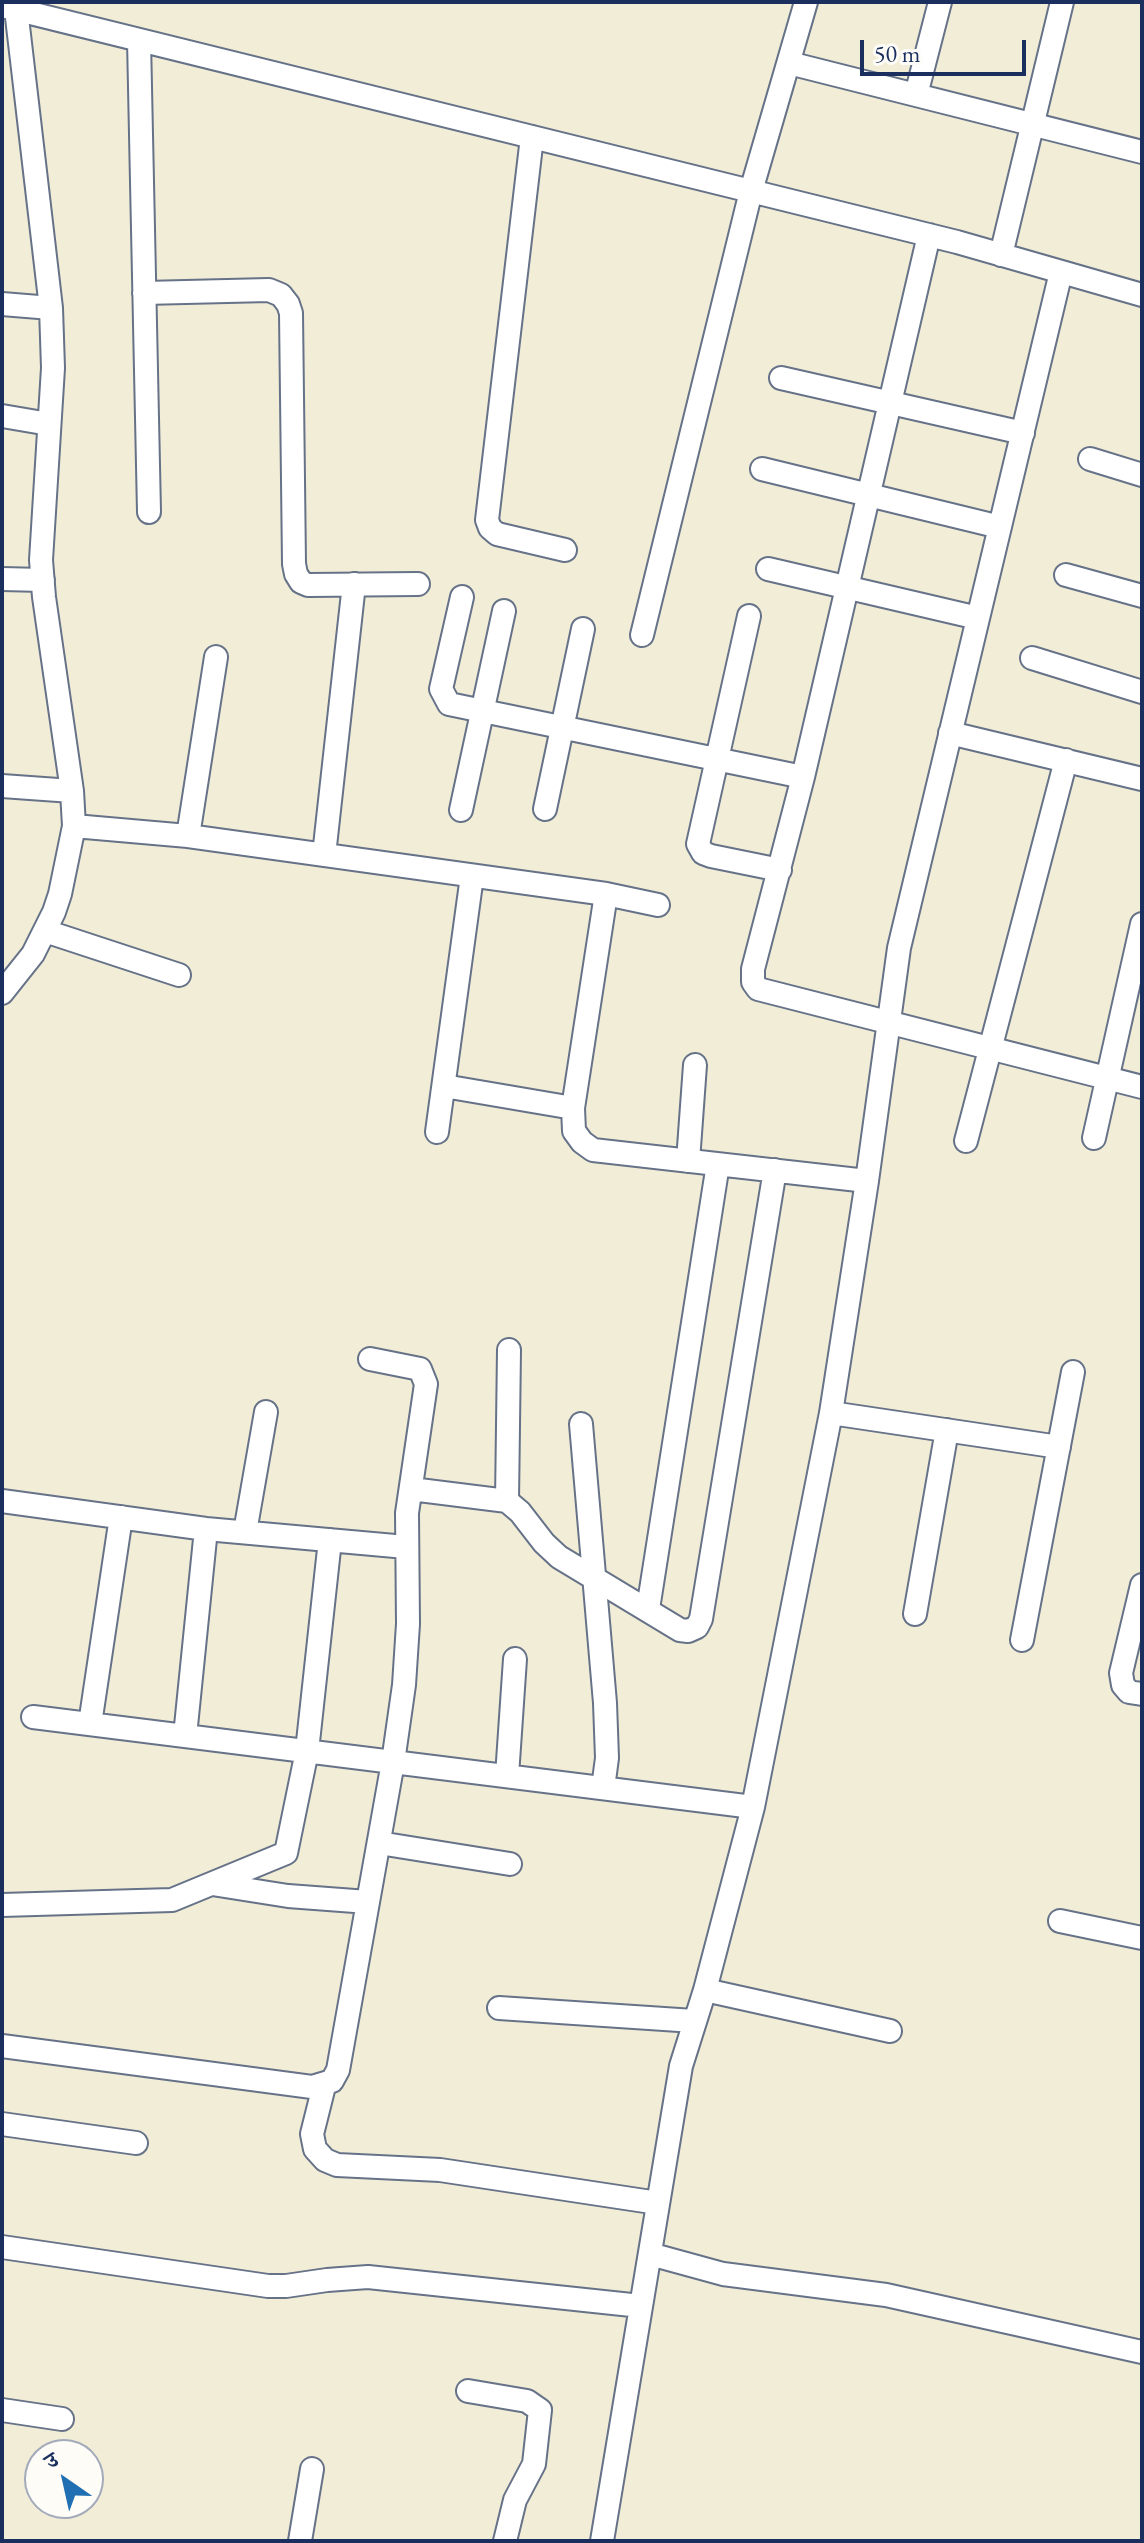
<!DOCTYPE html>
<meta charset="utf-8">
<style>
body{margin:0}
#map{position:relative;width:1144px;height:2543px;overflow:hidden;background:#f2edd7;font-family:"EB Garamond","Noto Serif Devanagari",serif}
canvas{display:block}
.frame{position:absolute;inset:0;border:4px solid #1b2f5e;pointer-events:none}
.north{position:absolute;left:24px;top:2439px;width:80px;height:80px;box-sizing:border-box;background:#fdfcf7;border:2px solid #a3aaba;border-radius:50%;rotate:326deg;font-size:22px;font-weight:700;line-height:32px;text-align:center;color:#1b2f5e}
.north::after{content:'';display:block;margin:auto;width:28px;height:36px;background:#1f6fb2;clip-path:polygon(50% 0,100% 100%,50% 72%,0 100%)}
.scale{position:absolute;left:860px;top:40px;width:166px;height:36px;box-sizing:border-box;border:4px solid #1b2f5e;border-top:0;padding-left:10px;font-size:24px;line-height:28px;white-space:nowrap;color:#1b2f5e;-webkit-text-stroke:6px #fdfcf7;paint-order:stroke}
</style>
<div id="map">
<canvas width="1144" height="2543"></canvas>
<div class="frame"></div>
<div class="north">उ</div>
<div class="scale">50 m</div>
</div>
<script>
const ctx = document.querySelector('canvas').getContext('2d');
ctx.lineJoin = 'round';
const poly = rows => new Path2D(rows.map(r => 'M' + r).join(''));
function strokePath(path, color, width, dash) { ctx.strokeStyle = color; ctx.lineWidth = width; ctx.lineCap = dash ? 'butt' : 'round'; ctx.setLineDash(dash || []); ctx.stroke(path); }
const street = poly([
 [2,6,957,242,1142,295],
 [139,40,149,512],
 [789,63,1142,152],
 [916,95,940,2],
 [532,137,487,520,490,528,497,534,565,550],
 [1001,255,1062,2],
 [144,293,269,290,281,295,288,304,291,313,294,564,296,574,301,582,308,585,418,584],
 [2,304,51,308],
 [781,378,1023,433],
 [2,416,49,424],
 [1090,459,1142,475],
 [762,469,1000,527],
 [768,569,978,618],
 [1066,575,1142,596],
 [2,579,43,580],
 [462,597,441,689,449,704,803,777,929,235],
 [749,616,698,844,703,853,711,856,780,870],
 [642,635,751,191,806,2],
 [1032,658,1142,692],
 [950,733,1142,779],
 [803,777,753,969,753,982,758,989,1142,1087],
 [2,786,72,791],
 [545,809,583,629],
 [461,810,504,611],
 [74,826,188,836,606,894,573,1108,574,1131,582,1142,593,1150,867,1181],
 [188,836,216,657],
 [324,855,354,584],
 [606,894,658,905],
 [45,931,179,975],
 [2,993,33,954,54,912,60,894,74,826,72,791,44,597,41,560,53,368,51,308,16,9],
 [444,1086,573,1108],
 [437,1132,472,876],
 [1094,1138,1142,924],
 [966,1141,1066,760],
 [688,1161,695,1065],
 [831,1413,1059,1447],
 [581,1424,605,1703,607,1758,603,1788],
 [411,1489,507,1501,520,1512,544,1543,559,1557,680,1630,688,1631,697,1627,701,1619,775,1170],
 [2,1501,206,1529,406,1547],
 [507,1501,509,1350],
 [245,1532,266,1412],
 [1142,1585,1121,1673,1123,1685,1129,1692,1142,1694],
 [648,1609,718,1164],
 [915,1614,947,1430],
 [1022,1640,1073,1372],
 [33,1717,753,1807],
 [90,1724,121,1517],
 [185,1736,206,1529],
 [507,1776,515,1659],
 [379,1843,510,1864],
 [212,1884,288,1896,368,1902],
 [2,1905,172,1900,286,1853,307,1751,330,1540],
 [1060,1921,1142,1938],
 [705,1990,890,2031],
 [499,2008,694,2021],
 [2,2046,312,2087,332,2081,338,2070,393,1762,404,1685,408,1624,407,1513,426,1384,420,1369,370,1359],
 [324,2086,312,2134,315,2149,325,2160,337,2165,440,2170,658,2203],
 [2,2124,136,2143],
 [2,2247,268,2286,286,2286,327,2280,368,2277,641,2306],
 [650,2254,723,2274,886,2295,1142,2352],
 [468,2391,527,2401,540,2410,534,2464,515,2500,505,2541],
 [2,2410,62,2419],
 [300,2541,312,2469],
 [602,2541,681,2066,705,1990,753,1807,831,1413,867,1181,899,948,1061,272]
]);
strokePath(street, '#667288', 26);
strokePath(street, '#fff', 22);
</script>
